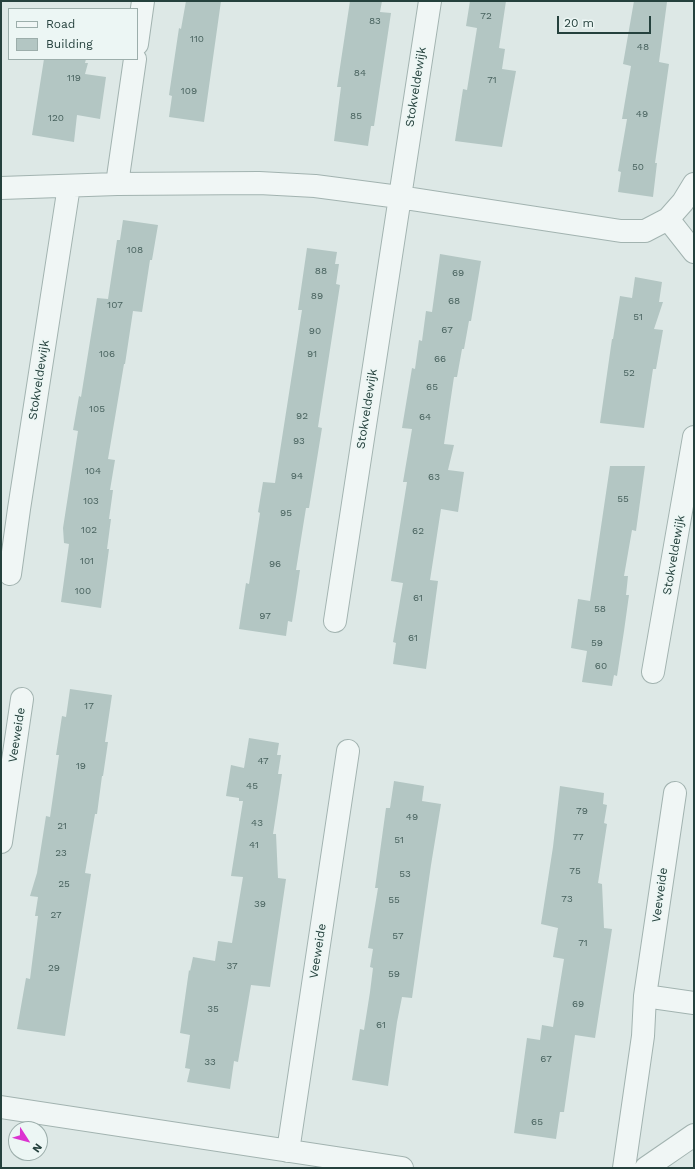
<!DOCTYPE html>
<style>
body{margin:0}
#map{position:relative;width:695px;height:1169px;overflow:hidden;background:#dde8e6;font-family:"Work Sans",sans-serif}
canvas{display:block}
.frame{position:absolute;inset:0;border:2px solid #25413d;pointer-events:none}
.legend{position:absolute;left:8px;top:8px;width:130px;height:52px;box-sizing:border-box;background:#ecf6f4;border:1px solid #9caeab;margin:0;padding:5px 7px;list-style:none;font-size:12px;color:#25413d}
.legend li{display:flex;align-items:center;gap:8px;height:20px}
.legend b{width:20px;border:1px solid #9caeab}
.north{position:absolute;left:8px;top:1121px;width:40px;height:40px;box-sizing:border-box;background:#ecf6f4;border:1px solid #9caeab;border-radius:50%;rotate:126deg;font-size:11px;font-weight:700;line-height:16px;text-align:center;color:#25413d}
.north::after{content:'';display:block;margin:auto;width:14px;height:18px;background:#dc33d0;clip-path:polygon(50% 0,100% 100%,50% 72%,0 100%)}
.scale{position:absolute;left:557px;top:16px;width:94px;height:18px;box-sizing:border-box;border:2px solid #25413d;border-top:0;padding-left:5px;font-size:12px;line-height:14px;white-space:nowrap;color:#25413d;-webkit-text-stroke:3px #ecf6f4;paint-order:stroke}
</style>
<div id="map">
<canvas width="695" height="1169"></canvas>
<div class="frame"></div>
<ul class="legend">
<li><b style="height:5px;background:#f0f6f5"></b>Road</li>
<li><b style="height:11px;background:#b3c6c3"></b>Building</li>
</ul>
<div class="north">N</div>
<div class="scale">20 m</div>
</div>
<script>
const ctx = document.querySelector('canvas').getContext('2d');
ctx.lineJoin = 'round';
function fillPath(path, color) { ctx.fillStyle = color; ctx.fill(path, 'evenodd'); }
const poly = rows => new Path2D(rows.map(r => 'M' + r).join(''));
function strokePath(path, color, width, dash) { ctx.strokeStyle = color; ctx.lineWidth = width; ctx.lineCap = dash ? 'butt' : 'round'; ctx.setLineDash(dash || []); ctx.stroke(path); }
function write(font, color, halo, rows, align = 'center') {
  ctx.font = font + ' "Work Sans",sans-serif'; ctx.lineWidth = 3; ctx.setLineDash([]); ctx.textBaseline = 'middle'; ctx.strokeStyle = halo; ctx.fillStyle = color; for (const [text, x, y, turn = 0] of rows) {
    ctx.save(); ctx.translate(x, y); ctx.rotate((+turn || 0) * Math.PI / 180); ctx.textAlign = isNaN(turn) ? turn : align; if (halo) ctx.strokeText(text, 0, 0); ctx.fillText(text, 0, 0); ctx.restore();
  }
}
const building = poly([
 [186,1,221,1,204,122,169,117,172,96,169,95,179,28,181,29],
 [350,1,382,1,380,12,391,13,374,126,371,126,368,146,334,141,341,87,337,87],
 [470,1,506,1,499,48,505,49,502,69,516,71,502,147,455,141,463,89,467,90,477,28,466,26],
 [634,1,664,1,667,2,659,62,669,64,655,163,657,163,653,197,618,192,621,172,618,171,627,119,622,119,631,66,623,64],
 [44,59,86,59,85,63,88,63,85,74,106,77,100,119,77,115,74,142,32,135],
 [123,220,158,225,152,260,150,260,142,312,133,311,125,364,124,364,108,459,115,460,110,490,113,490,109,519,111,519,107,549,109,549,101,608,61,602,69,544,64,543,63,528,78,431,73,430,79,396,81,397,97,298,108,299,117,240,120,240],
 [307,248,337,252,335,264,339,264,336,284,340,285,318,427,322,428,309,508,306,508,296,570,300,570,297,590,292,622,288,621,286,636,239,629,246,583,249,584,260,513,258,512,263,482,275,483,302,310,298,310],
 [440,254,481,261,471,321,469,321,464,349,462,349,457,377,454,377,444,444,454,445,448,470,464,472,458,512,441,509,430,580,438,581,426,669,393,664,396,643,393,642,403,583,391,581,407,482,403,482,412,429,402,428,412,368,415,369,419,340,422,341,426,311,432,312],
 [635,277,662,282,659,302,663,302,654,329,663,330,656,369,653,369,644,428,600,423,612,339,613,339,620,296,632,298],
 [610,466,645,466,636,531,632,530,624,576,628,576,626,595,629,595,624,631,617,676,614,675,612,686,582,682,587,651,571,648,578,599,590,601],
 [70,689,112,695,105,742,108,742,103,776,102,776,97,814,95,814,85,873,91,874,65,1036,17,1029,26,978,30,979,38,916,35,916,38,897,30,896,37,873,46,816,50,817,59,755,56,755,62,716,66,717],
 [249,738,279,743,277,755,281,755,278,774,282,774,273,834,276,834,278,878,286,879,270,987,251,985,238,1062,234,1061,230,1089,187,1082,190,1069,185,1068,190,1035,180,1033,189,970,190,971,193,957,215,961,218,941,232,943,243,877,231,876,243,801,239,801,239,798,226,796,231,765,244,768],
 [394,781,424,786,422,801,441,804,431,865,412,998,402,997,397,1022,388,1086,352,1080,360,1029,364,1030,370,992,373,968,370,967,373,949,368,948,378,888,375,888,386,808,390,808],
 [560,786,604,793,603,804,607,805,604,823,607,824,598,883,602,884,604,928,612,929,595,1038,575,1035,564,1112,560,1112,556,1139,514,1133,527,1038,540,1040,542,1025,553,1027,564,959,553,957,558,928,541,924,553,847]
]);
const minor = poly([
 [137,44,143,1],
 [117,184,135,59],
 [1,188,117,184,259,183,315,186,399,197,621,231,645,231,668,219,683,202,694,184],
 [668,219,694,252],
 [10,574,19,509,69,186],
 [335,621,430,1],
 [653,672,694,437],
 [1,842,22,699],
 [645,996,694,1003],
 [1,1107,402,1168],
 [288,1151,348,751],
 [624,1168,643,1036,645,996,675,793],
 [646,1168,694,1135]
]);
const numberNames = [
 ["72",486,16],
 ["83",375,21],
 ["110",197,39],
 ["48",643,47],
 ["84",360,73],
 ["119",74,78],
 ["71",492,80],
 ["109",189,91],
 ["49",642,114],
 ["85",356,116],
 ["120",56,118],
 ["50",638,167],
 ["108",135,250],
 ["88",321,271],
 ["69",458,273],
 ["89",317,296],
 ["68",454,301],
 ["107",115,305],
 ["51",638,317],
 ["67",447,330],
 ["90",315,331],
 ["106",107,354],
 ["91",312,354],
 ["66",440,359],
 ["52",629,373],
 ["65",432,387],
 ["105",97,409],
 ["92",302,416],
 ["64",425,417],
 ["93",299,441],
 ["104",93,471],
 ["94",297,476],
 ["63",434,477],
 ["55",623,499],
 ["103",91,501],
 ["95",286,513],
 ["102",89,530],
 ["62",418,531],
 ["101",87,561],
 ["96",275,564],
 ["100",83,591],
 ["61",418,598],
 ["58",600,609],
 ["97",265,616],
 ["61",413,638],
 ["59",597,643],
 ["60",601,666],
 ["17",89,706],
 ["47",263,761],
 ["19",81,766],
 ["45",252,786],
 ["79",582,811],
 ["49",412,817],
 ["43",257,823],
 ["21",62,826],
 ["77",578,837],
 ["51",399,840],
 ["41",254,845],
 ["23",61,853],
 ["75",575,871],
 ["53",405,874],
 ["25",64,884],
 ["73",567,899],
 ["55",394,900],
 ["39",260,904],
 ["27",56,915],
 ["57",398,936],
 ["71",583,943],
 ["37",232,966],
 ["29",54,968],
 ["59",394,974],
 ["69",578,1004],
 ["35",213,1009],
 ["61",381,1025],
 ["67",546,1059],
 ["33",210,1062],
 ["65",537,1122]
];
const streetNames = [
 ["Stokveldewijk",416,87,-81],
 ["Stokveldewijk",39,380,-81],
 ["Stokveldewijk",367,409,-81],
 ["Stokveldewijk",674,555,-80],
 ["Veeweide",17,735,-81],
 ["Veeweide",660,895,-82],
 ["Veeweide",318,951,-81]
];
fillPath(building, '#b3c6c3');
strokePath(minor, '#a2b3b0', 24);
strokePath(minor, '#f0f6f5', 22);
write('10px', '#48625e', null, numberNames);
write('12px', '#25413d', '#ecf6f4', streetNames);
</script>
